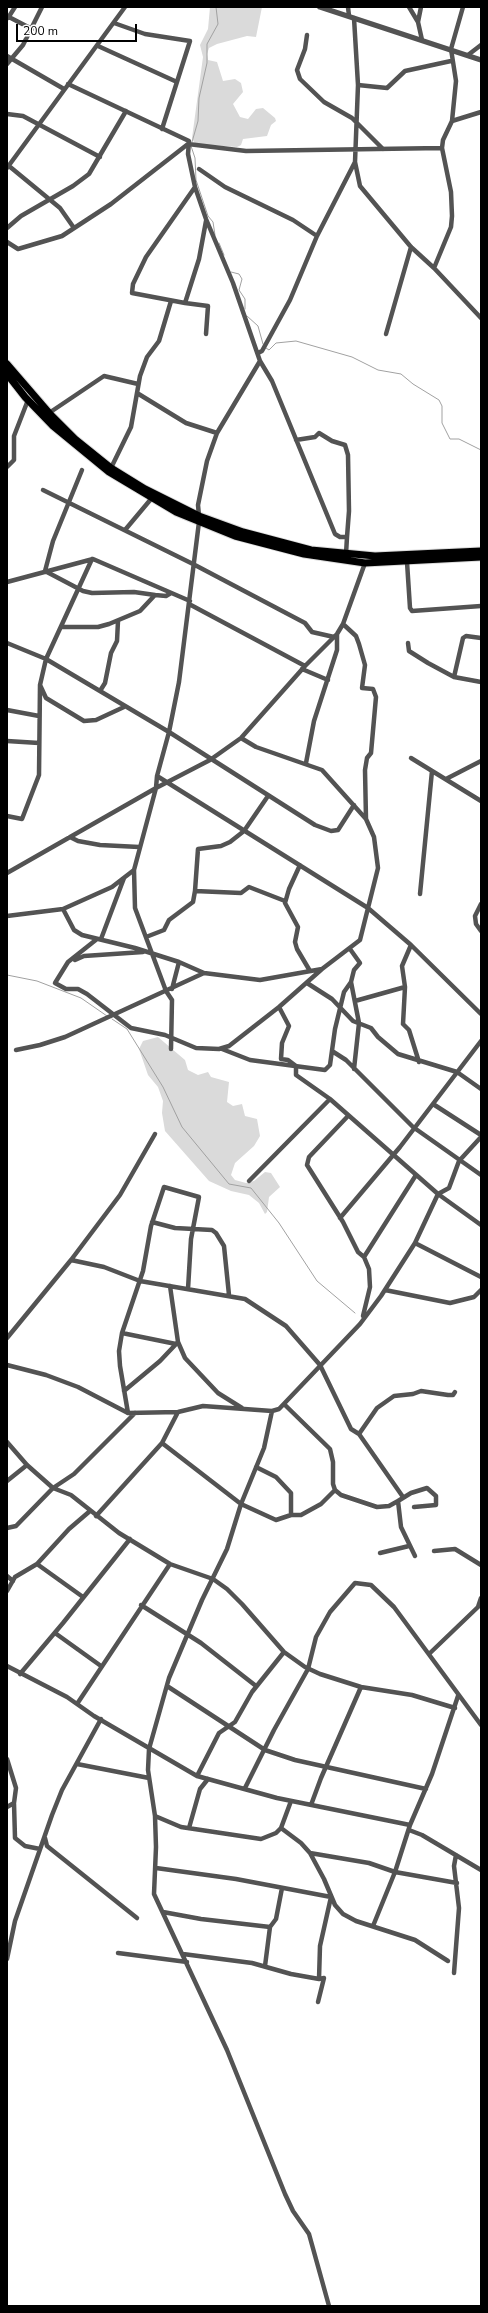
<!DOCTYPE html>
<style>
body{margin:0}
#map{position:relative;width:488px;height:2313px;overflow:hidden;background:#fff;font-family:"Nunito Sans",sans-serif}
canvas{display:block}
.frame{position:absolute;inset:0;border:8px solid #000;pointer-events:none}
.scale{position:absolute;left:16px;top:24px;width:121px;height:18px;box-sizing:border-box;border:2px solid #000;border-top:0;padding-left:5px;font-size:12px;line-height:14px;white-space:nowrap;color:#000;-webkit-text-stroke:3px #fff;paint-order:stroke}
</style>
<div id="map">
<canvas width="488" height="2313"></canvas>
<div class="frame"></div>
<div class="scale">200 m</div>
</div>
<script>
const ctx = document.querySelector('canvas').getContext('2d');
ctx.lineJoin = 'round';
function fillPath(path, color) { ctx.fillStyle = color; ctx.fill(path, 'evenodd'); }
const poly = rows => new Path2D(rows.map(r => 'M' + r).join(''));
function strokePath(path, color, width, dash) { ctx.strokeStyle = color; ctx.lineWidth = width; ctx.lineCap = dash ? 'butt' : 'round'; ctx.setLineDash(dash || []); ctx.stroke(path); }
const green = poly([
 [210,7,262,7,256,37,247,36,217,44,209,48,207,54,208,60,217,62,223,81,235,79,241,83,243,92,233,104,240,117,248,119,256,109,263,108,275,118,276,121,271,125,267,136,243,139,241,145,237,147,195,144,192,138,203,57,200,45,208,29],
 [158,1037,185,1060,188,1070,198,1075,208,1072,211,1077,229,1082,227,1102,233,1106,242,1104,245,1116,257,1119,260,1136,254,1146,235,1163,231,1175,235,1180,246,1183,254,1181,265,1172,271,1173,280,1187,269,1197,267,1212,265,1214,259,1203,249,1195,231,1191,209,1181,165,1131,162,1113,163,1101,158,1087,148,1075,139,1049,143,1041]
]);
const stream = poly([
 [192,142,198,121,199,98,207,63,207,44,218,24,216,7],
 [191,146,195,158,196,180,208,216,213,222,215,235],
 [219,243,224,255],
 [231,272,239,274,242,279,239,290,245,299,245,309],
 [247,316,258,326,263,344],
 [266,348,269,350,276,343,296,341,352,357,378,370,401,374,413,384,439,400,442,406,442,423,450,439,459,439,481,450],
 [7,975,37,981,81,998,107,1016],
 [112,1019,127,1029,163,1087,182,1127,229,1184,251,1188,279,1223,317,1281,355,1313]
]);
const minor = poly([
 [348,7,349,16],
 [409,7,418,22,422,40],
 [7,16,32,29],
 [8,18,15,7],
 [354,18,358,85,355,162,360,186,411,247,434,268,481,318],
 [418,22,421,7],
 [114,23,145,34,190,41,162,129],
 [307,35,305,49,297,70,300,79,324,102,352,118,383,149],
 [98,46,177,82],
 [468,55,481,45],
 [7,56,64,89],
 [7,64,23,45,42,7],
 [68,84,189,141,188,154,195,187,206,219,233,283,260,361,272,381,335,534,340,537,347,537,346,554],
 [358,85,387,88,405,71,451,61],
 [7,114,23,116,100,157],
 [452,121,456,81,451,49,463,7],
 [9,166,60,208,74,228],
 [7,168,125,7],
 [199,169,225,187,293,220,317,236],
 [195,187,146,257,133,284,132,293,185,303,199,259,206,221],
 [7,228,21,216,73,186,89,174,126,111],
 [7,242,18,249,62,236,111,204,188,144,246,151,442,148],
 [434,268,451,227,452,216,451,192,442,148,443,140,452,121,481,112],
 [185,303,208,306,206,334],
 [386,334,411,247],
 [258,353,262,351,290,300,317,236,355,162],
 [137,393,186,423,217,433],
 [49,413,104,376,138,384],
 [296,440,315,437,319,433,332,441,345,445,348,455,349,511,347,537],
 [7,467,14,460,14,436,28,400],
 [111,468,131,427,140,376,147,357,159,341,171,301],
 [82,470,53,541,45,571,83,591,92,593,134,592,155,595],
 [43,490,193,564,305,623,312,632,334,637],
 [199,516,198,505,207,461,217,433,260,361],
 [125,530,151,499],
 [407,562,410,608,412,611,481,606],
 [7,582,93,559,190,601],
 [189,604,305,666],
 [343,624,356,636,359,644,365,665,362,688,373,689,376,697,371,753,367,758,365,770,366,819],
 [61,627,98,627,109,624,140,611,155,595,166,596,171,593],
 [7,643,46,659,169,732,315,825,331,831,338,830,354,805],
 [408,643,409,651,428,663,454,677,481,682],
 [302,669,328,680],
 [454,677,463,638,466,636,481,638],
 [40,685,46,698,84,721,96,720,124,707],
 [100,691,105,683,111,653,117,641,118,621],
 [7,710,39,716],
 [7,741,39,743],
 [411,758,481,801],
 [306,763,314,721,337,650,337,634],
 [157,776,368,908,411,945,481,1014],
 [446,779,481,761],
 [7,816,22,819,39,775,40,685,46,659,92,559],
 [70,837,78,841,100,845,139,847],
 [300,865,289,889,285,903,298,927,295,942,297,949,310,971],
 [7,873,156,788,210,760,241,738,305,666,337,634,343,624,365,563],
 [195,891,241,893,249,887,285,901],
 [420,894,432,771],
 [481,904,475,916,476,924,481,931],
 [63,909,74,930,82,935,135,948,179,962,204,973,260,980,322,969,360,940,378,868,374,837,366,819,322,770,256,747,241,738],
 [7,916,63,909,112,887,134,870],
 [146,937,164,930,169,920,193,902,195,891,198,849,221,846,230,842,244,831,268,796],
 [97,939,68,962,55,983,66,989,78,989,87,994,131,1028,165,1035,196,1048,219,1049,229,1046,279,1007,322,969],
 [101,939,124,878],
 [411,945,402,966,405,987,403,1024,409,1030,419,1062],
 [75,960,84,956,143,952],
 [351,982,359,1023,354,1069],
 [307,983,332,999,353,1021,371,1028,378,1037,398,1054,457,1072,481,1089],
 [172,989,179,962],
 [355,1001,405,987],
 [279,1007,289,1026,282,1043,281,1059,288,1060,296,1066,296,1075,330,1099,438,1194,481,1225],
 [171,1049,172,1000,166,991,135,908,134,870,156,788,157,776,169,732,179,682,199,522],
 [222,1049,250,1060,325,1070,330,1065,335,1029,344,992,351,982,354,970,360,963,350,949],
 [16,1050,40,1045,65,1037,204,973],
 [332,1051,346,1060,413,1127,481,1175],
 [433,1104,481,1135],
 [348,1116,309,1157,307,1165,343,1222,358,1252,364,1257],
 [249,1181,330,1099],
 [340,1218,400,1147,481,1041],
 [152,1222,175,1228,212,1230,216,1233,224,1246,229,1295],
 [415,1243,481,1277],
 [71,1260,104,1267,140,1281,245,1299,286,1326,320,1365,351,1429,359,1434,403,1497],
 [170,1286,178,1342,185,1358,218,1393,242,1408],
 [385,1290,450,1303,474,1297,481,1290],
 [363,1316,370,1287,369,1269,364,1257,416,1175],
 [122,1333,176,1344],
 [7,1338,71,1260,120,1195,155,1134],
 [7,1365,46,1375,78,1387,128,1413,178,1412,203,1406,272,1411,279,1409,360,1324,381,1296,415,1243,438,1194,449,1188,459,1161,481,1137],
 [124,1391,160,1361,178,1342],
 [285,1405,330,1449,333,1462,333,1484,335,1490,341,1495,377,1507,389,1506,398,1501],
 [272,1411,264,1448,241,1504,227,1549,202,1600,169,1678,149,1749,148,1770,155,1816,156,1847,154,1894,227,2050,285,2194,293,2211,309,2234,329,2306],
 [128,1413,120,1366,119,1351,122,1333,143,1271,151,1226,164,1187,199,1197,191,1239,188,1289],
 [359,1434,377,1408,394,1396,413,1394,421,1391,448,1395,453,1395,455,1392],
 [7,1442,27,1465,53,1488,71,1495,119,1533,170,1564,213,1579,227,1589,242,1604,284,1652,305,1667,320,1674,361,1687,412,1695,455,1708],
 [162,1443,241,1504,276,1520,291,1515,301,1515,321,1504,335,1490],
 [256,1467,276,1477,291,1493,291,1515],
 [7,1481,27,1465],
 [414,1507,436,1505,436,1496,427,1488,411,1493,398,1501,401,1527,415,1556],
 [96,1516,162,1443,178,1412],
 [7,1528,16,1526,53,1488,74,1474,135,1413],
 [434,1551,455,1549,481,1565],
 [380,1553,409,1546],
 [37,1564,83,1597],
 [7,1576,13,1581],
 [7,1591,15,1577,37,1564,69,1529,90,1511],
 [141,1605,201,1643,256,1686],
 [55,1633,101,1666],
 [429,1654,478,1607,481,1598],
 [7,1666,67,1697,94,1716,197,1776,277,1798,410,1825],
 [20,1674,63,1623,130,1539],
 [167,1686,265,1750,295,1760,426,1789],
 [77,1704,170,1564],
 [7,1759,16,1788,14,1803,15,1838,25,1846,40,1849],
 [77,1764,149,1778],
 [197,1776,219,1733,235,1722,252,1692,284,1652],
 [245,1788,274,1730,308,1669,316,1637,330,1612,355,1583,371,1585,394,1607,481,1725],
 [311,1805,321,1778,361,1687],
 [7,1807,14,1803],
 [155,1816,181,1827,261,1839,276,1833,281,1828,291,1801],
 [189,1828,200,1789,208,1779],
 [281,1828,301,1843,310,1853,324,1879,335,1905,343,1914,356,1921,415,1940,448,1961],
 [409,1830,422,1835,481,1870],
 [45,1838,47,1846,137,1918],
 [310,1853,369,1863,395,1872,457,1883],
 [156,1868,236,1879,331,1897],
 [163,1912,201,1919,270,1927],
 [373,1926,395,1872,410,1825,432,1774,458,1696],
 [118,1953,187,1962],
 [183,1954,252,1963,291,1974,319,1979],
 [7,1959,15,1921,52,1815,62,1790,101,1719],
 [265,1966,270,1927,276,1919,282,1888],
 [454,1973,459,1908,454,1866,456,1855],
 [318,2002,324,1978,319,1979,320,1946,331,1897]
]);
const tertiary = poly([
 [320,7,481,60]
]);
const primary = poly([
 [7,364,51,415,75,439,111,468,145,489,199,516,243,532,311,550,375,556,481,551],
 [7,374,25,397,53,426,109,472,176,512,235,536,304,554,365,563,481,557]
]);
fillPath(green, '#dadada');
strokePath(stream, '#a1a1a1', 1);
strokePath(primary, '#dbdbdb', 9);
strokePath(minor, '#535353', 4.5);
strokePath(tertiary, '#535353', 5.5);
strokePath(primary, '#000', 7);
</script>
